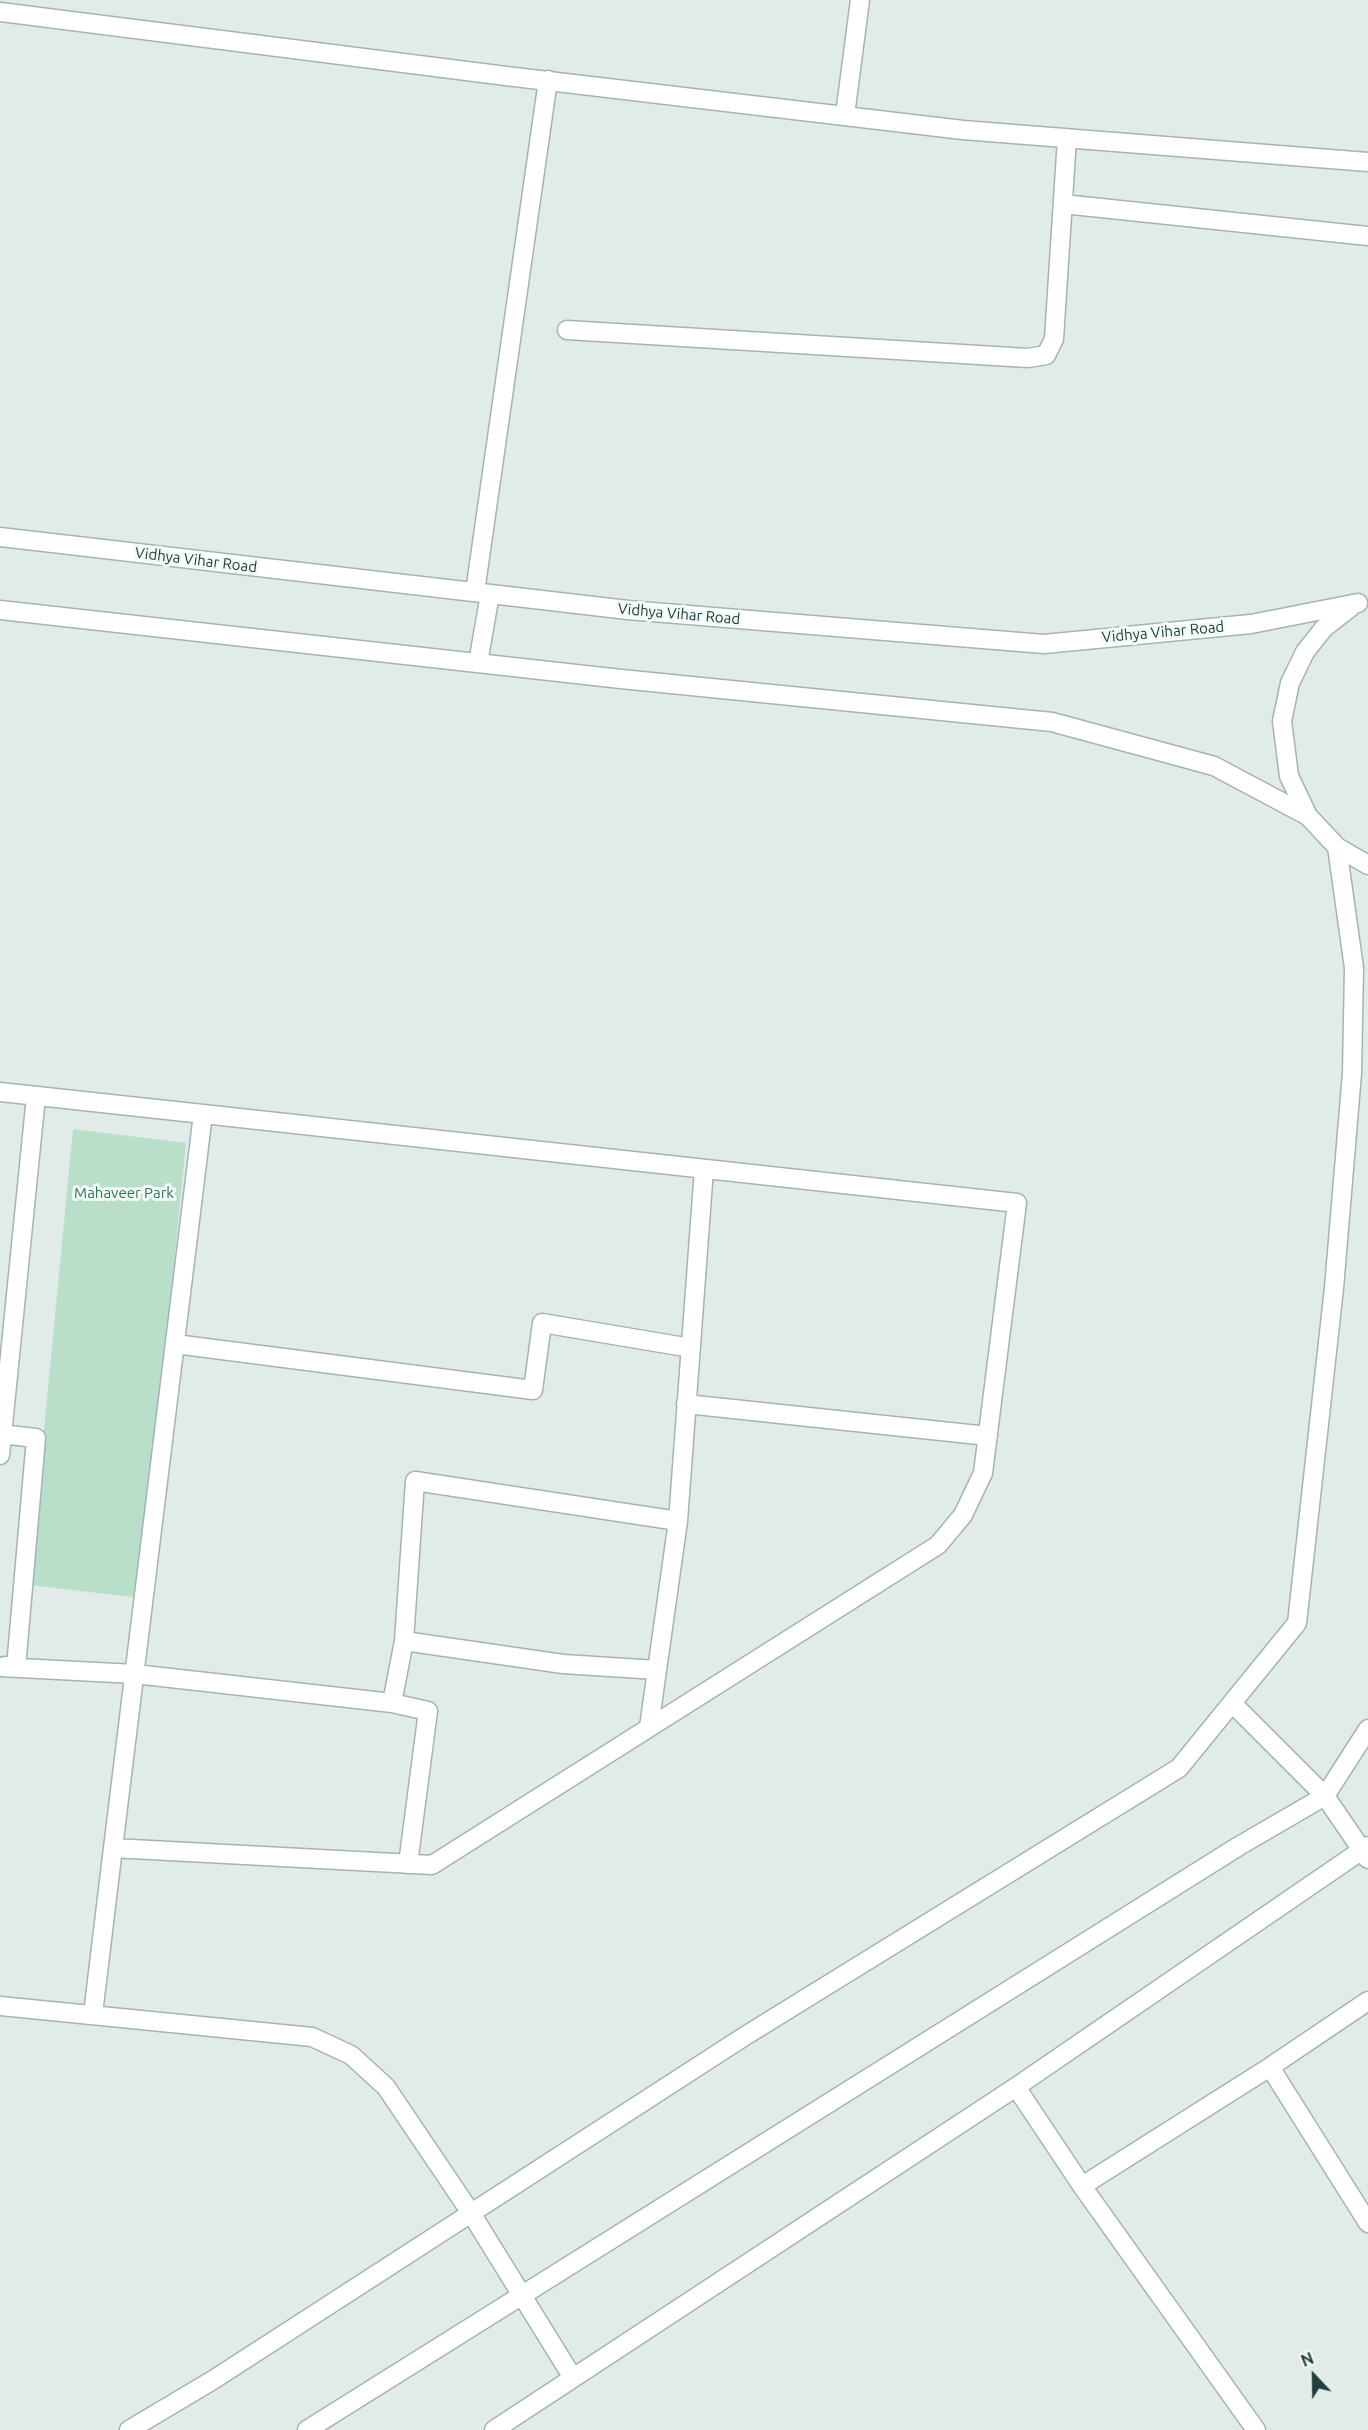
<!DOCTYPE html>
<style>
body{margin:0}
#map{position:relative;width:1368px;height:2430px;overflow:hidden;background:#e1ece9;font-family:Ubuntu,sans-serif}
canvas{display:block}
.north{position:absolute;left:1284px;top:2346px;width:60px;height:60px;-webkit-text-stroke:4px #f2f9f6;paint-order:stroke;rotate:338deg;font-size:16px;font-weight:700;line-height:24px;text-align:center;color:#203e3c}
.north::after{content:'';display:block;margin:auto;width:21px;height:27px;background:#203e3c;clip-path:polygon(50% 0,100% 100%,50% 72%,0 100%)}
</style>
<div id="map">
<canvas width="1368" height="2430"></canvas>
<div class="north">N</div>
</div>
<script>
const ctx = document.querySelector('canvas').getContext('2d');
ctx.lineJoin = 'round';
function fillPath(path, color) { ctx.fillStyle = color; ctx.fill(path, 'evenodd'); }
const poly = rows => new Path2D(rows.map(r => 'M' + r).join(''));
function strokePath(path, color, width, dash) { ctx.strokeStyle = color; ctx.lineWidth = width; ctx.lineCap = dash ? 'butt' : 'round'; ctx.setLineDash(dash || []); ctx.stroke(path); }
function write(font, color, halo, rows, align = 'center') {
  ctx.font = font + ' Ubuntu,sans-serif'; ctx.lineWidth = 6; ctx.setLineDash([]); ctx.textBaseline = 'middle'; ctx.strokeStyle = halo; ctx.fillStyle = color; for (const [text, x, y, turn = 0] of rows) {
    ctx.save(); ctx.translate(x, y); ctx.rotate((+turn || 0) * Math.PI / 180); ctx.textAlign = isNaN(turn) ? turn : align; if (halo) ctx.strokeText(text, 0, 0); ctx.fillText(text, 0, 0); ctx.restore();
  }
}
const green = poly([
 [73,1129,186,1143,141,1598,29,1585]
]);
const minor = poly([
 [0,12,506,76,963,130,1368,162],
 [845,115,860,0],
 [1063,204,1368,236],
 [567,330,1028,358,1046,355,1054,339,1067,138],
 [0,537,628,610,1044,644,1251,624,1358,603],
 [475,592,548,80],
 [1351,607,1324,628,1305,652,1290,683,1282,721,1289,776,1308,816,1337,847,1368,865],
 [0,610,621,679,1052,722,1214,766,1308,816],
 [478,663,490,594],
 [0,1092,203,1114,1017,1203,983,1473,963,1515,938,1545,432,1865,113,1848,203,1114],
 [175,1344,533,1390,542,1323,691,1348],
 [686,1404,988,1436],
 [0,1434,36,1438,16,1667,5,1666],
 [0,1455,36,1096],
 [404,1641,563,1664,657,1670],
 [0,1667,135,1674,392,1703,404,1641,415,1481,678,1521,704,1169],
 [392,1703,428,1711,408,1864],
 [1232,1703,1325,1796,1368,1859],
 [649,1727,678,1521],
 [0,2006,312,2037,351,2055,386,2087,471,2213,573,2378],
 [93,2014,113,1848],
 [1270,2067,1368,2223],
 [1016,2087,1082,2186,1256,2430],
 [1082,2186,1270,2067,1368,2001],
 [129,2430,213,2380,745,2036,1179,1768,1297,1623,1334,1288,1352,1073,1354,968,1337,847],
 [307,2430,1239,1846,1325,1796,1368,1729],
 [494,2430,1016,2087,1368,1846]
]);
const streetNames = [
 ["Vidhya Vihar Road",196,560,7],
 ["Vidhya Vihar Road",679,614,5],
 ["Vidhya Vihar Road",1163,632,-5]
];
const parkNames = [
 ["Mahaveer Park",124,1193]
];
fillPath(green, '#b9dfca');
strokePath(minor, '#a3b4b2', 21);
strokePath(minor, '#fff', 18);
write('15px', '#203e3c', '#f2f9f6', streetNames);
write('15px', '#297756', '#f2f9f6', parkNames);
</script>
